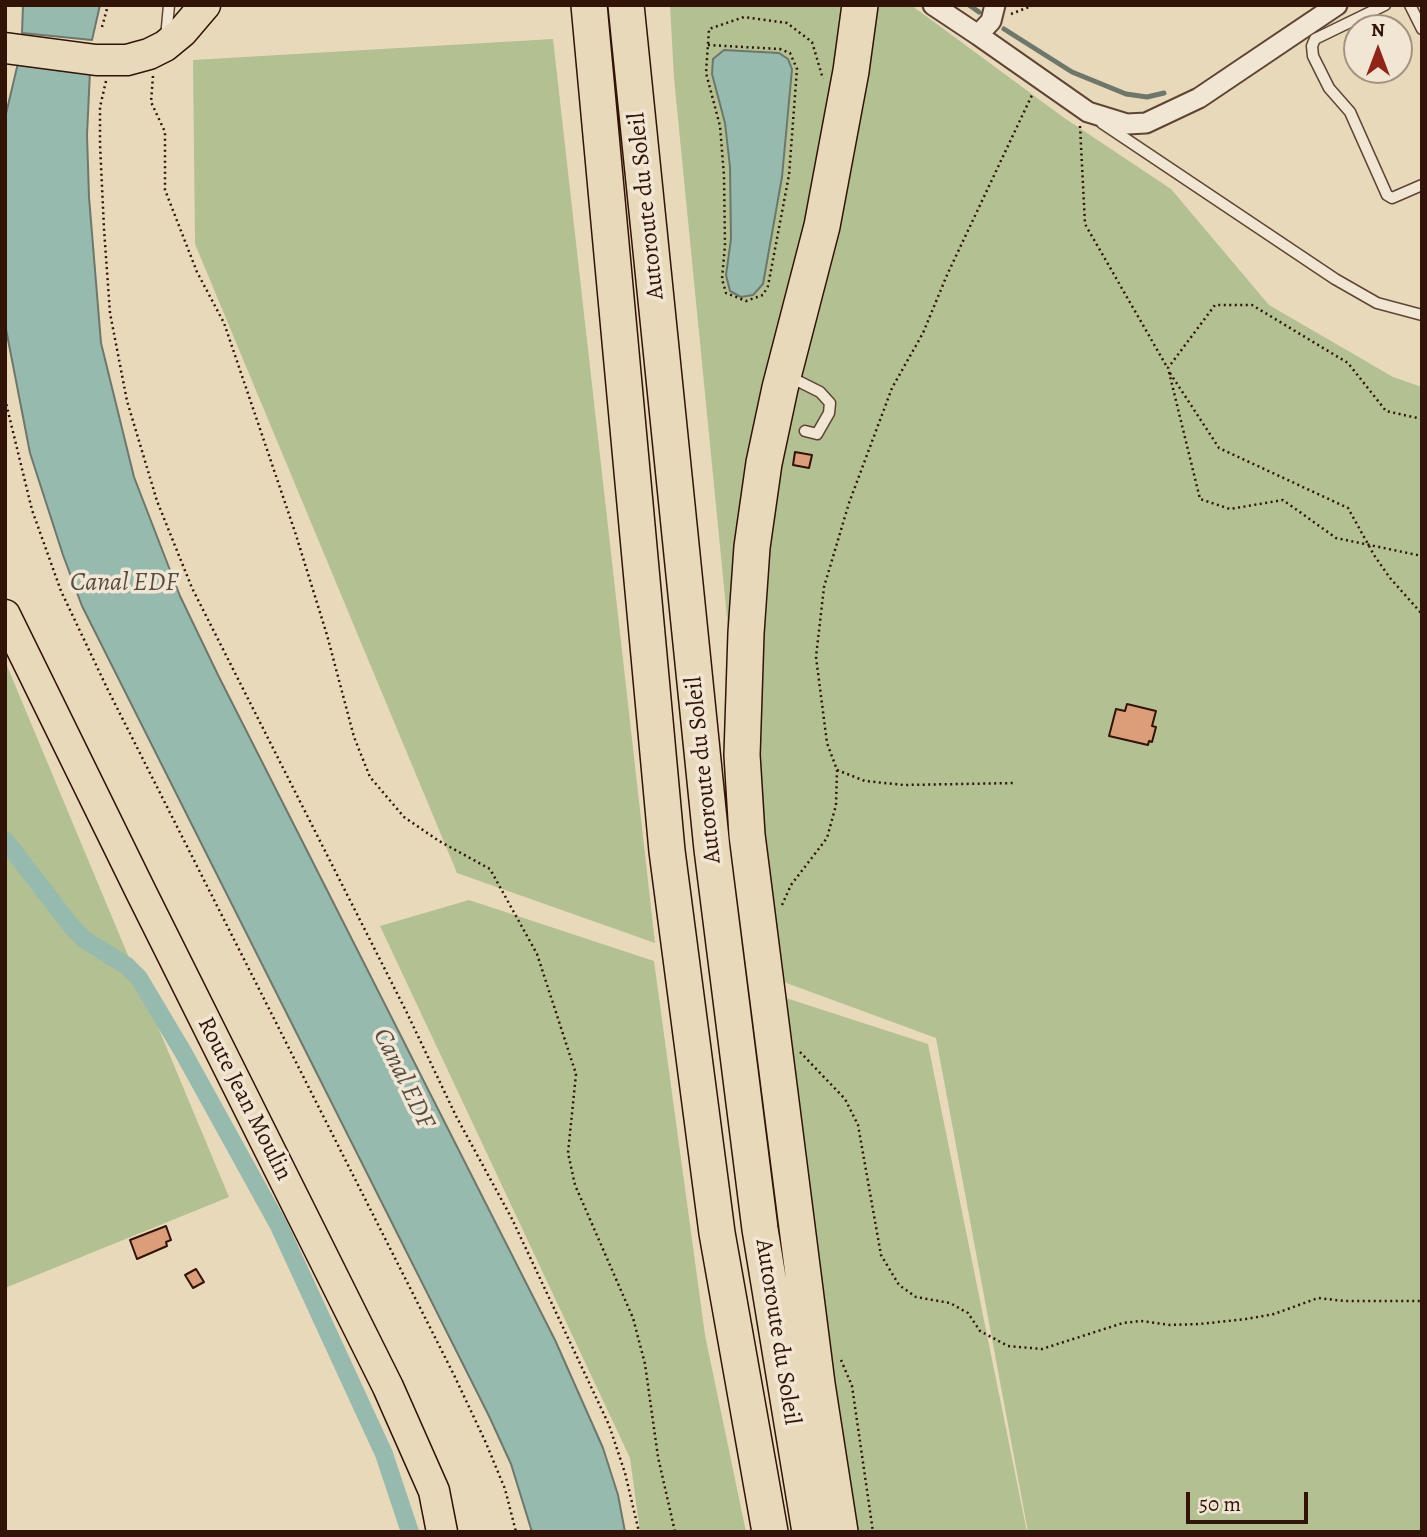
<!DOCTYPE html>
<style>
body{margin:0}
#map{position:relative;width:1427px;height:1537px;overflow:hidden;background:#e9d9bb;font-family:Alegreya,serif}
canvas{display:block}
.frame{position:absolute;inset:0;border:7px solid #311307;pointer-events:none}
.north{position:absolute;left:1343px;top:14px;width:70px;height:70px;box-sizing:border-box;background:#f1e6d3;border:2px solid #a49281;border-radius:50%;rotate:0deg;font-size:19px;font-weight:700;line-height:28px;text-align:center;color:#311307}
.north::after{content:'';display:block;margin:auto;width:24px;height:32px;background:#8f2418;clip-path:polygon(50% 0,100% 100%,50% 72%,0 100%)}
.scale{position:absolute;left:1186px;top:1492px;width:122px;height:32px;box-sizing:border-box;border:4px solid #311307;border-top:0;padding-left:9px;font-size:21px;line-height:24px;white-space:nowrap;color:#311307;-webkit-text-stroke:5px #f1e6d3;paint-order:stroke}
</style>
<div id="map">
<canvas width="1427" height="1537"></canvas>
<div class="frame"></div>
<div class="north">N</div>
<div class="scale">50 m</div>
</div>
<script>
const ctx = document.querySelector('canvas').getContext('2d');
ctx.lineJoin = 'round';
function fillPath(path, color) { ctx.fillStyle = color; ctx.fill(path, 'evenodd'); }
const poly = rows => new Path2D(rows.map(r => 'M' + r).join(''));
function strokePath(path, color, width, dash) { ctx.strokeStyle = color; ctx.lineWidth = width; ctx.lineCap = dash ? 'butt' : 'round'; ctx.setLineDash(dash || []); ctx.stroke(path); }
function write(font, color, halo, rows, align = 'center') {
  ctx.font = font + ' Alegreya,serif'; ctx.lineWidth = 7; ctx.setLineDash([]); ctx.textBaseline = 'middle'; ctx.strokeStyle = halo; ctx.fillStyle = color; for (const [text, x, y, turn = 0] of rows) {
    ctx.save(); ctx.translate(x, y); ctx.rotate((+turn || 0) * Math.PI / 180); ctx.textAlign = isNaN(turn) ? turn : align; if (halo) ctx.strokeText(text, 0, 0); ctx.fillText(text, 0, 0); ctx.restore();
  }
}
const green = poly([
 [670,5,911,5,1063,117,1171,189,1269,305,1393,377,1422,387,1422,1532,1028,1532,936,1038,762,974,674,78],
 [553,39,655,943,457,873,195,244,193,60],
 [5,661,229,1197,5,1288],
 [469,900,654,961,705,1335,746,1532,640,1532,630,1458,380,926],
 [752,987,928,1044,1027,1532,846,1532]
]);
const water = poly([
 [23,5,100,5,92,40,22,33,23,5],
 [724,50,779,53,788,59,792,69,782,177,763,284,753,295,741,297,730,291,726,275,731,239,730,167,725,123,712,74,713,59,724,50],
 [18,63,90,71,87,135,89,197,101,343,134,477,180,596,219,677,555,1340,603,1448,618,1495,625,1532,532,1532,511,1464,489,1416,82,606,63,555,30,453,5,324,5,118,18,63]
]);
const stream = poly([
 [969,5,979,12],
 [1004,29,1072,72,1126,94,1147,97,1164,93]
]);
const canal = poly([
 [5,840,72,927,85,940,127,966,139,978,183,1052,279,1226,384,1454,410,1532]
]);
const building = poly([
 [795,452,812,455,809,468,793,465,795,452],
 [1127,704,1156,711,1152,726,1156,727,1152,742,1149,741,1148,745,1109,736,1116,709,1125,711,1127,704],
 [166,1226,171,1240,166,1242,167,1246,137,1259,130,1240,166,1226],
 [196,1269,204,1282,193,1288,185,1275,196,1269]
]);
const path = poly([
 [1011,14,1034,5],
 [102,27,108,5],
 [708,45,780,49,790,53,797,69,789,175,768,286,763,295,746,301,726,293,722,279,725,245,724,176,720,126,706,73,709,29,744,17,787,23,812,42,823,79],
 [153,76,151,102,165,132,165,190,197,272,224,323,295,532,327,635,354,737,370,777,404,817,439,841,490,869,537,954,576,1074,568,1153,575,1185,633,1318,645,1364,658,1457,675,1532],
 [106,81,100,107,100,144,104,229,110,313,127,401,157,501,192,588,407,1013,456,1116,512,1219,609,1425,625,1473,639,1532],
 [1080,126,1085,224,1167,367],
 [1170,373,1219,448,1348,508,1374,555,1390,578,1422,614],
 [5,399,32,510,61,591,107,688,454,1375,486,1443,505,1489,516,1532],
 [1422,419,1386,411,1348,363,1252,305,1215,305,1168,368,1200,499,1230,509,1283,500,1336,538,1422,556],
 [837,770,865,781,904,785,1016,783],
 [782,905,791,885,827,838,836,805,837,770,827,743,816,657,824,587,849,503,892,388,923,333,947,275,1032,95],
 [800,1052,845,1099,858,1125,881,1255,899,1285,916,1297,950,1303,968,1313,980,1331,1008,1346,1042,1349,1123,1323,1141,1321,1170,1325,1200,1324,1246,1319,1274,1314,1318,1298,1345,1301,1422,1301],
 [841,1360,852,1386,873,1532]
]);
const service = poly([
 [1385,5,1315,39,1312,46,1313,56,1329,88,1350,112,1387,195,1392,198,1422,185],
 [1410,5,1422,29],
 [166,38,169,5],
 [1102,123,1335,279,1377,303,1422,315],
 [788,376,820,392,830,403,829,413,817,434,805,431]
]);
const minor = poly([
 [933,5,978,35,1088,112,1127,124,1146,123,1199,98,1337,5],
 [978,35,991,21,995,5]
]);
const primary = poly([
 [5,48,96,60,127,60,149,54,165,46,182,32,205,5],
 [5,615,140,890,388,1387,434,1491,442,1532]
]);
const motorway = poly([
 [589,5,667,851,717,1233,770,1532],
 [626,5,712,849,760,1229,810,1532],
 [840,1532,817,1384,747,835,742,755,746,633,752,547,764,463,780,388,822,226,851,71,860,5]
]);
const streetNames = [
 ["Autoroute du Soleil",647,206,-96],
 ["Autoroute du Soleil",704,770,-96],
 ["Route Jean Moulin",244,1099,63],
 ["Autoroute du Soleil",777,1332,81]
];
const waterNames = [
 ["Canal EDF",124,584],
 ["Canal EDF",403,1079,64]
];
fillPath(green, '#b3c092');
fillPath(water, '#97baaf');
strokePath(water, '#6e776c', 2);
strokePath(stream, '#6e776c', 5);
strokePath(canal, '#97baaf', 18);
fillPath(building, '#db9e79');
strokePath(building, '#311307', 2);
strokePath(service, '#5f4434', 13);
strokePath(minor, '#5f4434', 23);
strokePath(primary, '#311307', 33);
strokePath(motorway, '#311307', 38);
strokePath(path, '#311307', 2.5, [2, 3.5]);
strokePath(service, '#f1e6d3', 10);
strokePath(minor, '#f1e6d3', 19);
strokePath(primary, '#e9d9bb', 30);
strokePath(motorway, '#e9d9bb', 35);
write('24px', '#311307', '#f1e6d3', streetNames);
write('italic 26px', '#554d42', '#f1e6d3', waterNames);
</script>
